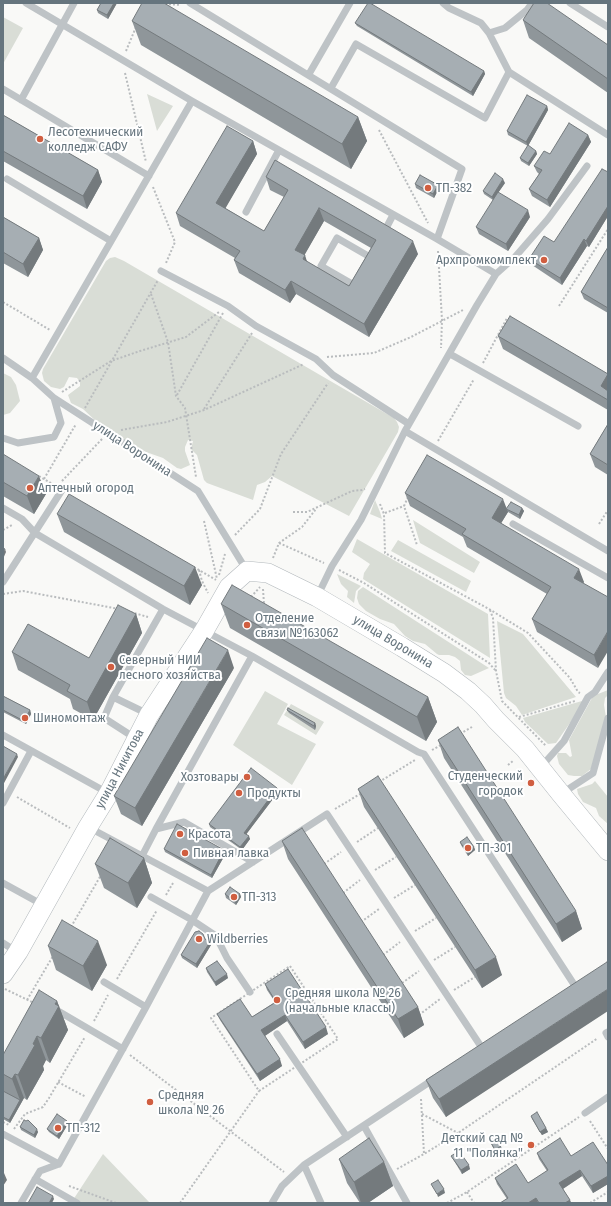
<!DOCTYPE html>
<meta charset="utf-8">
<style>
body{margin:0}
#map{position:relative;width:611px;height:1206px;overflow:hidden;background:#f9f9f7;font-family:"Fira Sans Condensed",sans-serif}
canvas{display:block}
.frame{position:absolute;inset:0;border:4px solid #66757e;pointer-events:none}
</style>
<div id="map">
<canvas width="611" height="1206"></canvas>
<div class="frame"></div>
</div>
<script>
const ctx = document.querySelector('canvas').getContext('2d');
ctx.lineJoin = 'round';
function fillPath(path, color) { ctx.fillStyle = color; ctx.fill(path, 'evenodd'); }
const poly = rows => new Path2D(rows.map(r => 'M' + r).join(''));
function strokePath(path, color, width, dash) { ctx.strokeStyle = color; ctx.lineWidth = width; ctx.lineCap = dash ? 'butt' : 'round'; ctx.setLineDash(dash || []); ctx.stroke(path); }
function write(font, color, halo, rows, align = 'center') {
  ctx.font = font + ' "Fira Sans Condensed",sans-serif'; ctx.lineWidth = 4; ctx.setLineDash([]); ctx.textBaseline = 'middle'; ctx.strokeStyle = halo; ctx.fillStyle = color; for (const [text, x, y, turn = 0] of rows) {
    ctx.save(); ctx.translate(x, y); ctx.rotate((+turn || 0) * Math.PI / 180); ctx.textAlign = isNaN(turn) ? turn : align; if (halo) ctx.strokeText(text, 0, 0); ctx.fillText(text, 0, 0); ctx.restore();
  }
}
const green = poly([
 [3,17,23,28,3,64],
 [147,94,173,106,157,131],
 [115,257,124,261,394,418,397,422,399,427,398,432,349,516,272,476,265,482,257,485,253,500,207,483,204,480,197,455,191,449,193,441,188,440,185,447,185,451,190,465,181,469,177,468,163,458,146,452,124,440,99,424,83,409,71,403,68,395,80,386,80,382,77,378,69,377,64,387,60,389,51,387,44,381,42,373,43,369,106,261,110,258],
 [3,373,11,377,16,385,20,401,10,413,3,415],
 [375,500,380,512,382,519,370,514],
 [413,520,480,562,474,573,420,543],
 [357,539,488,614,490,658,363,579,364,573,370,564,352,552],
 [398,540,471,581,466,592,391,551],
 [337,574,361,586,356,591,354,603,347,597,348,591,341,584],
 [363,587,489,668,471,676,465,675,461,670,460,661,455,657,449,655,439,655,437,654,425,644,413,641,405,636,394,624,380,619,366,611,359,604,357,598,358,591],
 [497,621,523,634,576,697,522,715,516,706,506,698,504,693],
 [608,690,608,695,605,698,604,705,606,717,591,769,582,776,574,776,568,775,559,764,557,756,558,753,566,753,570,757,572,756,569,740,593,696],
 [265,691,288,704,277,724,316,744,292,785,233,745],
 [582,701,581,707,556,743,548,744,525,722,523,718],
 [291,704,324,722,316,735,284,715],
 [595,781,608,797,608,824,599,816,596,808,583,802,578,794,577,789,592,784],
 [103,1154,150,1203,71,1203]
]);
const path = poly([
 [165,4,181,5],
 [126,51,136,27],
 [125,73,146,162],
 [379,130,428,223],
 [153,187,175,242,166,263],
 [438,251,442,320,441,348],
 [151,294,168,342,176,396,185,408,196,477],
 [3,302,50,330],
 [559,306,608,229],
 [327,357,374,353,411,337,463,310],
 [483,363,507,318],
 [62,392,111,361,140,351,186,337,219,312],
 [177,395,223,313],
 [85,408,158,280],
 [204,409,252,333],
 [121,430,167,422,204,410,304,364],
 [438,441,474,379],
 [39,476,54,485],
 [44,479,76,424],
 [62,481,102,439],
 [408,497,404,506,417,545],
 [380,504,384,514,385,553,489,609,528,633,570,678,578,692,580,693],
 [293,512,307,512,352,491,362,490,365,489],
 [385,513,404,506],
 [204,521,217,579],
 [599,524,608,510],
 [3,530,12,525],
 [235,535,260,509,281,454,328,383],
 [279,543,324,563],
 [273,558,279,543,302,527,316,509],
 [194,567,216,580],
 [199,570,202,581,208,593],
 [339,570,364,583,489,663,496,671],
 [219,575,225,554],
 [263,589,264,604],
 [3,594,23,591,119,609],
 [251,597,260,587],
 [490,610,493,618,496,671,502,701,546,746],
 [127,611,148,617],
 [519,717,575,701],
 [460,734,472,727],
 [432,750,441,745],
 [508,765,514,760],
 [379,782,415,760],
 [17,797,70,828],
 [335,809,360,794],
 [357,842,378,828],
 [324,864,341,852],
 [375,870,396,857],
 [343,893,360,880],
 [166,895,173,883],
 [394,898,415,885],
 [361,922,379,909],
 [71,927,101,875],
 [415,931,436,918],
 [383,955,400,942],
 [434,960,455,947],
 [290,966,338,1039,259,1091,211,1018,290,966],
 [117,979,157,910],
 [402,983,419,971],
 [5,989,34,1003],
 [454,990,475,977],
 [27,1000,53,956],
 [419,1015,440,999],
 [94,1021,108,995],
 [130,1055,284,1172],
 [58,1082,86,1097],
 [421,1099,424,1154],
 [422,1114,458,1133],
 [590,1121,608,1149],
 [3,1122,9,1125],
 [14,1129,25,1114,43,1107,49,1098,85,1037],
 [397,1169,424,1154,458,1133,598,1038],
 [69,1186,116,1203],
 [467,1192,474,1203],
 [180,1203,259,1091],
 [447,1203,467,1192,579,1117],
 [590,1203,608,1192]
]);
const lane = poly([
 [26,3,192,101,437,239,496,274],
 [190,3,462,169,437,239],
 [443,3,449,8,481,23,489,33,509,72,608,135],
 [570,3,608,27],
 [489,33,505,28,527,10,532,3],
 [309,74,350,3],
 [331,88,356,44,485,118,509,72],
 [3,89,149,176],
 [21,100,74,3],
 [7,179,111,241],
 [246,212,279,150],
 [383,234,393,215],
 [161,271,228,306,256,326,316,359,333,375,409,424],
 [357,279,354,285,321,266,337,238,370,257],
 [450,354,578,426],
 [3,358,32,378,54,398,198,491,247,571],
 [32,378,192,101],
 [405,431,608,551],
 [3,438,18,443,54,437,61,423,54,398],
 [3,508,22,519,35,533,163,609,252,656,418,752,424,754,575,986],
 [513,524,608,578],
 [3,582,62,490],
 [317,597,332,566,361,520,405,431,477,305,496,274,515,257,548,219,587,166],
 [113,697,104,718,135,738],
 [148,714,113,697,163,609],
 [3,735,108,793],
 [540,768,564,741,588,697,595,692,608,672],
 [561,794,593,773,608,718],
 [3,803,31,751],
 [88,827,208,891],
 [156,829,252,656],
 [142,856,156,829,184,822,253,862],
 [3,883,43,905],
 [151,897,192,920,216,936,227,958,250,992],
 [3,943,17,952],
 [104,982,146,1007],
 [53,1008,123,1049],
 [608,1032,606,1033,608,1037],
 [277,1034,347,1137],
 [585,1113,608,1097],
 [364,1126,407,1203],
 [3,1134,59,1164],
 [304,1165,321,1203],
 [35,1179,77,1203],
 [21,1203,40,1171,59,1164,146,1007,208,891,327,814,482,1048],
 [272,1203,282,1186,304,1165,434,1079]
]);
const secondary = poly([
 [3,974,18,952,88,827,109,793,149,715,204,631,229,587,247,571,268,573,317,597,402,647,444,673,468,691,483,705,496,720,525,749,561,794,608,851]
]);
const wall = poly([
 [101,3,117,3,108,19,98,13,97,10],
 [523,20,608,45,608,93,529,38],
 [132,21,358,117,367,141,351,169,141,45],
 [355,23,484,71,485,74,473,96,357,26],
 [547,106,548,110,528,146,508,135,507,131],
 [3,115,98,170,102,182,87,209,3,161],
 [588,135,591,142,550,207,532,196,529,189,539,174,537,172,534,166,550,154],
 [253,141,257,154,225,208,264,231,284,197,270,190,266,177,418,254,369,337,296,294,290,303,239,273,234,260,235,258,180,226,176,213],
 [324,221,371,248,349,286,307,262,304,255],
 [536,151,537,154,529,166,521,161,520,158],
 [608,172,608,216,589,247,587,246,562,285,532,265,529,259,554,242],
 [505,183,493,200,484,194,483,191],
 [415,184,439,188,434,198,416,188],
 [3,217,39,238,43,250,28,277,3,263],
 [530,217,508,251,479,234,476,227],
 [608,247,608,313,584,299,581,292],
 [498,336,608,374,608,410,503,349],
 [608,424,608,475,595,467,590,454],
 [3,454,46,494,34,514,3,496],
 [405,493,506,509,522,508,524,511,520,519,508,512,501,523,584,582,583,583,598,668,537,632,532,619,547,594,467,547,463,537,410,506],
 [57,514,202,585,190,605,64,532],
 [221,604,428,697,437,722,426,741,230,628],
 [136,614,142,633,93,720,73,709,70,699,18,670,12,652,89,658],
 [234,668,142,826,121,814,114,796],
 [3,696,30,710,31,714,26,724,3,712],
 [287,710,315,723,316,726,315,730,289,713],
 [438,740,576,911,582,929,562,942,444,758],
 [358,789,502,975,482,988,364,807],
 [279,791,246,834,250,839,242,850,210,827,209,824],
 [282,841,418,1007,424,1025,404,1038,288,859],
 [460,842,474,847,475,850,468,856,461,845],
 [164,849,226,853,212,878,165,852],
 [144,858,152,883,137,908,104,888,95,864],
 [225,894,240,894,241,897,236,905,226,898],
 [205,939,211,945,197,968,182,958,181,955],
 [48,946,107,965,92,991,56,970],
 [608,964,446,1117,433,1098,426,1080],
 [206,968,228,978,216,986,207,972],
 [265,984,328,1034,305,1049,287,1021,265,1036,282,1066,260,1081,220,1020,217,1014,252,1017,275,1002,267,990],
 [57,1001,68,1030,50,1063,46,1060,43,1066,44,1070,27,1100,24,1098,10,1123,3,1119,3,1055],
 [531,1116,546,1128,548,1132,542,1135,532,1119],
 [26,1121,38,1132,35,1138,21,1130,20,1127],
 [68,1124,59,1139,49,1132,47,1129],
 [489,1139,501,1146,502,1150,496,1153,490,1142],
 [537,1153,571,1156,608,1165,608,1184,593,1193,582,1176,563,1189,570,1200,571,1203,500,1203,507,1199,497,1184,495,1178,528,1183,547,1171,539,1159],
 [451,1156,470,1169,462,1174,453,1159],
 [339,1159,384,1162,393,1186,368,1203,360,1203,347,1183]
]);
const shadedWall = poly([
 [114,3,117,3,108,19,107,15],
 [484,71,485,74,473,96,471,92],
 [547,106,548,110,528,146,526,142],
 [358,117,367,141,351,169,342,144],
 [588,135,591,142,550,207,547,200],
 [253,141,257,154,221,216,216,203],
 [536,151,537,154,529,166,528,163],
 [98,170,102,182,87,209,83,196],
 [503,179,505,183,493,200,492,197],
 [438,185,439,188,434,198,433,194],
 [608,206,608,216,589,247,586,241],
 [319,208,324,221,300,263,295,250],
 [528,210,530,217,508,251,506,244],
 [39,238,43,250,28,277,23,264],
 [584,239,587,246,562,285,560,278],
 [413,241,418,254,369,337,364,324],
 [305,255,309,268,303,259],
 [291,281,296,294,290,303,285,290],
 [608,374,608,395,605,399,601,386],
 [39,476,46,494,34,514,27,496],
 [503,499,508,512,497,530,492,518],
 [522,508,524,511,520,519,519,515],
 [5,549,6,552,3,559,3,553],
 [195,567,202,585,190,605,184,586],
 [579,569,584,582,579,590,574,578],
 [136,614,142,633,93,720,87,702],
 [608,631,608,651,598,668,594,655],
 [228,650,234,668,142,826,135,808],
 [428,697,437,722,426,741,417,717],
 [30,710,31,714,26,724,24,721],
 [315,723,316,726,315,730,314,726],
 [17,754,18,757,3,785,3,779],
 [277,788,279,791,245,836,244,833],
 [249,836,250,839,242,850,240,847],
 [474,847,475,850,468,856,467,852],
 [224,850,226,853,212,878,211,875],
 [144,858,152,883,137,908,128,883],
 [240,894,241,897,236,905,235,902],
 [576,911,582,929,562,942,556,924],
 [98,941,107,965,92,991,83,966],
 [210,942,211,945,197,968,196,964],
 [496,957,502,975,482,988,475,970],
 [227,974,228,978,216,986,215,982],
 [608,989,608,1011,446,1117,439,1099],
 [57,1001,68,1030,50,1063,41,1038],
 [418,1007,424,1025,404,1038,398,1019],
 [285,1015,287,1021,263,1037,261,1030],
 [326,1027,328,1034,305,1049,303,1042],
 [37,1036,46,1060,43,1066,44,1070,27,1100,18,1075,33,1044],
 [280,1059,282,1066,260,1081,257,1074],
 [15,1074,24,1098,10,1123,9,1120,20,1100,12,1079],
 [67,1121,68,1124,59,1139,57,1136],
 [546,1128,548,1132,542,1135,540,1132],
 [37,1129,38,1132,35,1138,34,1135],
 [384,1162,393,1186,368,1203,361,1203,354,1182],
 [469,1165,470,1169,462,1174,461,1170],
 [580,1170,582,1176,561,1190,559,1183],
 [4,1173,7,1180,3,1186,3,1176],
 [608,1176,608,1184,593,1193,591,1186],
 [444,1189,445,1193,438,1197,437,1194],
 [53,1196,54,1199,52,1203,49,1203],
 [536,1198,538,1203,528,1203],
 [570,1200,571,1203,565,1203]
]);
const building = poly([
 [101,3,114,3,107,15,97,10,101,3],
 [142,3,164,3,358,117,342,144,132,21,142,3],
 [368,3,370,3,484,71,471,92,355,23,368,3],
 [534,3,547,3,608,45,608,79,523,20,534,3],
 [527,95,547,106,526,142,507,131,527,95],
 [3,115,98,170,83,196,3,151,3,115],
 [569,123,588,135,547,200,529,189,542,170,534,166,544,151,550,154,569,123],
 [227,126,253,141,216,203,264,231,288,190,266,177,275,160,413,241,364,324,291,281,285,290,234,260,240,251,176,213,227,126],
 [319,208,376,240,349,286,303,259,305,255,295,250,319,208],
 [528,145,536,151,528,163,520,158,528,145],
 [602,169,608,172,608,206,586,241,584,239,560,278,529,259,544,236,554,242,602,169],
 [495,173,503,179,492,197,483,191,495,173],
 [420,175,438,185,433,194,415,184,420,175],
 [498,192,528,210,506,244,476,227,498,192],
 [3,217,39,238,23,264,3,252,3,217],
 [608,247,608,308,581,292,608,247],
 [510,316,608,374,601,386,608,391,608,400,498,336,510,316],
 [608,424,608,465,590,454,608,424],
 [3,454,39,476,27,496,3,482,3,454],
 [427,455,503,499,492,518,579,569,574,578,608,597,608,631,594,655,532,619,551,587,462,534,466,529,405,493,427,455],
 [69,494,195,567,184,586,57,514,69,494],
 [511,502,522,508,519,515,506,509,511,502],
 [3,548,5,549,3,553,3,548],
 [232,585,428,697,417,717,221,604,232,585],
 [118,605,136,614,87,702,67,691,70,685,12,652,28,624,89,658,118,605],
 [207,638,228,650,135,808,114,796,207,638],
 [3,696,30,710,24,721,3,710,3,696],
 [288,708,315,723,314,726,287,710,288,708],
 [458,727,576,911,556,924,438,740,458,727],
 [3,746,17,754,3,779,3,746],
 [251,768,277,788,244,833,249,836,240,847,209,824,251,768],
 [378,776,496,957,475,970,358,789,378,776],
 [177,824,224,850,211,875,164,849,177,824],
 [302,828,418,1007,398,1019,282,841,302,828],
 [467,837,474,847,467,852,460,842,467,837],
 [110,838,144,858,128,883,95,864,110,838],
 [230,887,240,894,235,902,225,894,230,887],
 [62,920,98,941,83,966,48,946,62,920],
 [199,931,203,934,205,939,210,942,196,964,181,955,195,932,199,931],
 [217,961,227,974,215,982,206,968,217,961],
 [607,962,608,964,608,989,439,1099,426,1080,607,962],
 [288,969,326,1027,303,1042,285,1015,261,1030,280,1059,257,1074,217,1014,240,999,252,1017,276,1002,265,984,288,969],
 [39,990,57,1001,55,1004,59,1006,41,1038,37,1036,33,1044,35,1045,18,1075,15,1074,12,1079,3,1074,3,1055,39,990],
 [3,1091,20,1100,9,1120,3,1117,3,1091],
 [537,1112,546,1128,540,1132,531,1116,537,1112],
 [57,1114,67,1121,57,1136,47,1129,57,1114],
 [24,1120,26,1121,28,1120,37,1129,34,1135,20,1127,24,1120],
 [495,1136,501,1146,495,1150,489,1139,495,1136],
 [369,1138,384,1162,354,1182,339,1159,369,1138],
 [560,1138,571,1156,593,1142,608,1165,608,1176,591,1186,580,1170,559,1183,570,1200,565,1203,539,1203,536,1198,528,1203,500,1203,508,1198,495,1178,516,1164,528,1183,548,1170,537,1153,560,1138],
 [459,1151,469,1165,461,1170,451,1156,459,1151],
 [438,1180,444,1189,437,1194,431,1184,438,1180],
 [37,1187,53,1196,49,1203,28,1203,37,1187]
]);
const markers = [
 [40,139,4,"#d05e40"],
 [428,188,4,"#d05e40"],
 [544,260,4,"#d05e40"],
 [30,488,4,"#d05e40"],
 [247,625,4,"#d05e40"],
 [111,667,4,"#d05e40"],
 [25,718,4,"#d05e40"],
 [247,777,4,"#d05e40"],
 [531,783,4,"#d05e40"],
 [239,793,4,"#d05e40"],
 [180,834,4,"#d05e40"],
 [468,848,4,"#d05e40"],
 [185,853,4,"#d05e40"],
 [234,897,4,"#d05e40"],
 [199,939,4,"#d05e40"],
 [277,1000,4,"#d05e40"],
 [150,1102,4,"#d05e40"],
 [58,1128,4,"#d05e40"],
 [531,1145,4,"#d05e40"]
];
const poiNames = [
 ["Лесотехнический",48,132],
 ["колледж САФУ",48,147],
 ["ТП-382",436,188],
 ["Архпромкомплект",536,260,"right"],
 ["Аптечный огород",38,488],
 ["Отделение",255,618],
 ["связи №163062",255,633],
 ["Северный НИИ",119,660],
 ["лесного хозяйства",119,675],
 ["Шиномонтаж",33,718],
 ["Студенческий",523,776,"right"],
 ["городок",523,791,"right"],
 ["Хозтовары",239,777,"right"],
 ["Продукты",247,793],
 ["Красота",188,834],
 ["ТП-301",476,848],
 ["Пивная лавка",193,853],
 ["ТП-313",242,897],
 ["Wildberries",207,939],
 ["Средняя школа № 26",285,993],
 ["(начальные классы)",285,1008],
 ["Средняя",158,1095],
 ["школа № 26",158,1110],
 ["ТП-312",66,1128],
 ["Детский сад №",523,1138,"right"],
 ["11 \"Полянка\"",523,1153,"right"]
];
const streetNames = [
 ["улица Воронина",132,449,33],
 ["улица Воронина",393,642,31],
 ["улица Никитова",120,769,-62]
];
fillPath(green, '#d9ddd6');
strokePath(secondary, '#b1b7bb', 20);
strokePath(path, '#b9bcbe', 2, [2, 2]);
strokePath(lane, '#bec3c6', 7);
strokePath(secondary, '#fff', 19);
fillPath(wall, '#8f969a');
fillPath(shadedWall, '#747a7d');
fillPath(building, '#a6aeb3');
strokePath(building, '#747a7d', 1);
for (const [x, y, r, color] of markers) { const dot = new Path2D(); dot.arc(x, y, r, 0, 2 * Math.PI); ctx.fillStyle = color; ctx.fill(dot); strokePath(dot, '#fff', 1.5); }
write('13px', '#66757e', '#fff', poiNames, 'left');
write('13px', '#66757e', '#fff', streetNames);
</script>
